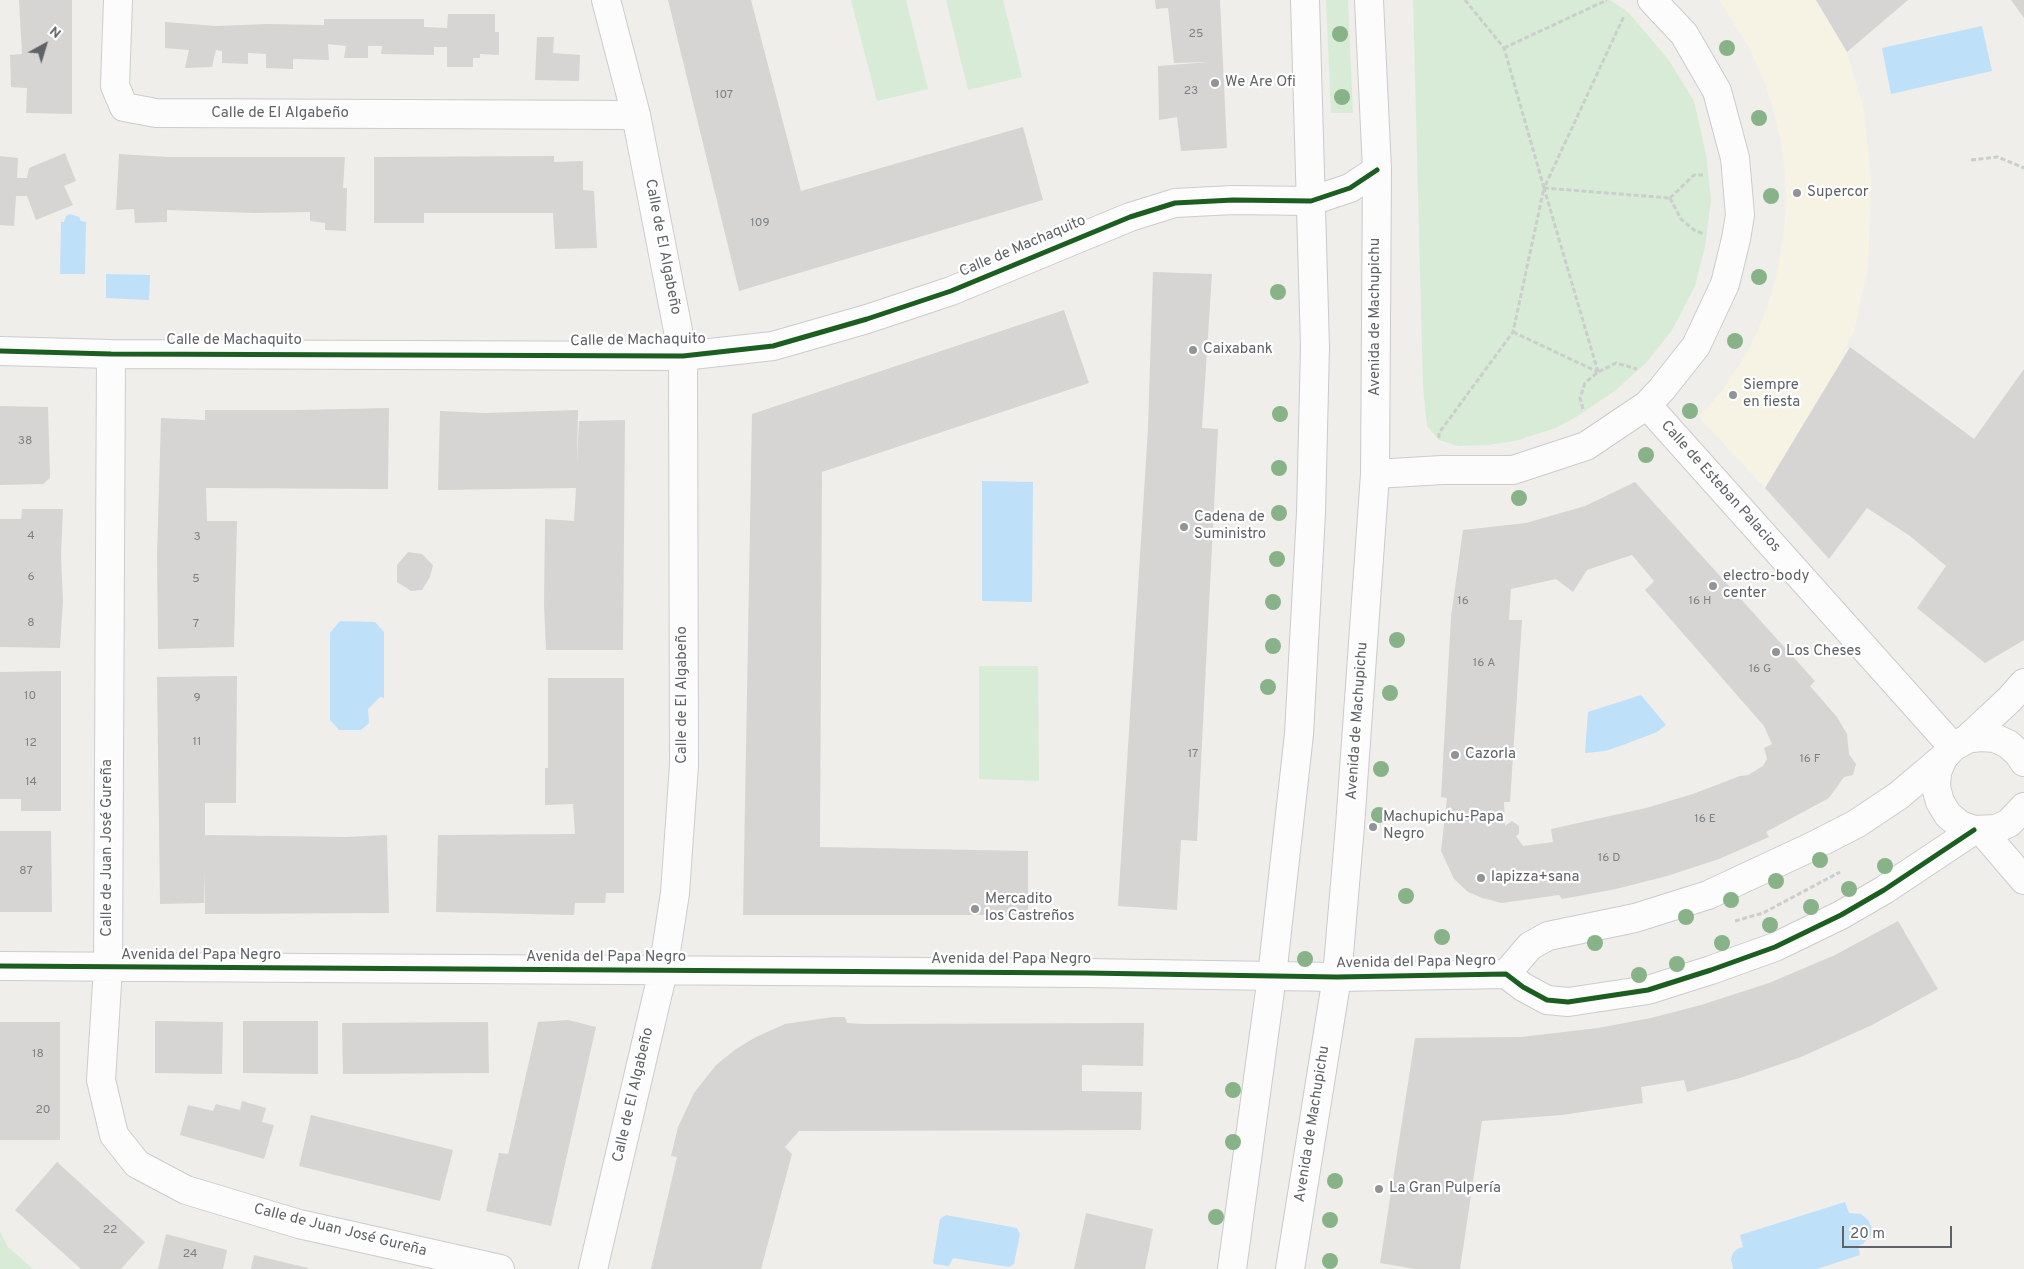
<!DOCTYPE html>
<meta charset="utf-8">
<style>
body{margin:0}
#map{position:relative;width:2024px;height:1269px;overflow:hidden;background:#efeeea;font-family:Overpass,sans-serif}
canvas{display:block}
.north{position:absolute;left:20px;top:20px;width:50px;height:50px;-webkit-text-stroke:4px #fff;paint-order:stroke;rotate:39deg;font-size:14px;font-weight:700;line-height:20px;text-align:center;color:#5f6368}
.north::after{content:'';display:block;margin:auto;width:18px;height:22px;background:#5f6368;clip-path:polygon(50% 0,100% 100%,50% 72%,0 100%)}
.scale{position:absolute;left:1842px;top:1226px;width:110px;height:22px;box-sizing:border-box;border:2px solid #5f6368;border-top:0;padding-left:6px;font-size:15px;line-height:18px;white-space:nowrap;color:#5f6368;-webkit-text-stroke:4px #fff;paint-order:stroke}
</style>
<div id="map">
<canvas width="2024" height="1269"></canvas>
<div class="north">N</div>
<div class="scale">20 m</div>
</div>
<script>
const ctx = document.querySelector('canvas').getContext('2d');
ctx.lineJoin = 'round';
function fillPath(path, color) { ctx.fillStyle = color; ctx.fill(path, 'evenodd'); }
const poly = rows => new Path2D(rows.map(r => 'M' + r).join(''));
function strokePath(path, color, width, dash) { ctx.strokeStyle = color; ctx.lineWidth = width; ctx.lineCap = dash ? 'butt' : 'round'; ctx.setLineDash(dash || []); ctx.stroke(path); }
function write(font, color, halo, rows, align = 'center') {
  ctx.font = font + ' Overpass,sans-serif'; ctx.lineWidth = 4.5; ctx.setLineDash([]); ctx.textBaseline = 'middle'; ctx.strokeStyle = halo; ctx.fillStyle = color; for (const [text, x, y, turn = 0] of rows) {
    ctx.save(); ctx.translate(x, y); ctx.rotate((+turn || 0) * Math.PI / 180); ctx.textAlign = isNaN(turn) ? turn : align; if (halo) ctx.strokeText(text, 0, 0); ctx.fillText(text, 0, 0); ctx.restore();
  }
}
const commercial = poly([
 [1719,0,1816,0,1847,52,1864,111,1871,180,1868,266,1854,332,1841,354,1850,347,1765,488,1699,417,1721,392,1740,364,1756,335,1768,305,1777,273,1783,240,1786,207,1785,174,1781,141,1773,109,1763,78,1749,47]
]);
const green = poly([
 [851,0,906,0,928,89,877,101],
 [946,0,1003,0,1022,77,968,90],
 [1326,0,1348,0,1353,113,1331,113],
 [1413,0,1610,0,1629,13,1668,59,1694,101,1706,154,1711,200,1705,247,1695,286,1672,330,1647,362,1616,390,1576,417,1556,428,1515,441,1488,445,1458,446,1439,440,1427,426,1423,387],
 [979,666,1038,666,1039,781,979,779],
 [0,1232,8,1247,33,1269,0,1269]
]);
const water = poly([
 [1982,26,1992,71,1891,94,1882,48],
 [70,214,79,217,81,221,86,222,85,274,60,274,61,222,64,222,66,216],
 [106,274,150,275,149,300,106,298],
 [982,481,1033,482,1032,602,982,601],
 [340,621,375,622,384,632,384,698,380,697,368,709,369,723,361,730,339,730,330,720,330,633],
 [1641,695,1666,725,1657,732,1623,745,1605,751,1585,753,1588,712],
 [1845,1202,1849,1213,1861,1214,1868,1220,1872,1228,1871,1235,1863,1244,1858,1246,1860,1255,1817,1269,1733,1269,1731,1259,1733,1253,1737,1249,1743,1247,1740,1235],
 [946,1215,1017,1228,1020,1234,1014,1264,1009,1267,953,1258,949,1266,934,1264,933,1262,940,1219]
]);
const building = poly([
 [19,0,72,0,72,114,26,113,27,88,11,87,10,55,22,54],
 [668,0,751,0,801,191,1023,127,1043,200,739,291],
 [1155,0,1220,0,1227,148,1181,151,1177,117,1159,120,1158,66,1210,62,1174,63,1168,8,1156,9],
 [1816,0,1908,0,1847,52],
 [2011,0,2024,0,2024,18],
 [448,14,495,14,495,32,499,32,499,55,480,54,480,58,473,58,473,67,447,67,447,47,434,47,434,55,381,54,382,46,368,46,368,58,344,58,346,46,328,44,329,60,293,59,293,69,266,68,266,54,248,53,248,64,222,63,222,51,216,50,212,67,185,68,189,50,165,48,165,22,216,26,267,24,324,25,324,19,424,19,424,27,447,28],
 [537,37,554,37,553,53,580,55,579,81,535,80],
 [65,153,76,181,64,186,73,205,36,220,27,196,16,196,14,226,0,225,0,156,18,158,17,178,27,178,29,168],
 [119,154,168,157,345,157,343,188,347,188,346,231,325,230,325,223,310,221,310,212,254,213,167,210,167,222,135,223,134,209,116,210],
 [554,156,554,162,583,161,583,190,594,191,597,248,555,249,553,213,424,213,424,223,374,223,374,157],
 [1153,272,1212,274,1202,428,1218,429,1197,841,1181,840,1177,910,1118,906,1148,428],
 [1064,310,1089,383,822,472,820,847,1028,851,1028,915,743,915,752,414],
 [1850,347,1974,439,2024,369,2024,640,1985,663,1917,608,1946,566,1910,536,1867,508,1829,559,1765,488],
 [0,406,48,407,50,478,43,484,0,485],
 [389,408,388,489,206,488,207,521,237,521,234,647,158,649,157,555,161,418,205,420,205,410,299,410],
 [578,410,577,464,579,421,625,420,623,650,546,650,544,604,545,519,574,521,576,488,438,490,440,411,485,413],
 [1635,482,1815,681,1810,686,1837,717,1847,734,1849,754,1856,764,1853,775,1844,777,1829,798,1766,832,1769,837,1719,859,1667,876,1616,889,1562,899,1559,895,1502,903,1482,898,1468,892,1454,879,1441,851,1447,798,1441,797,1451,617,1463,530,1526,523,1585,506],
 [1632,555,1654,581,1645,590,1764,726,1772,744,1764,748,1767,759,1763,766,1748,775,1740,776,1693,794,1646,808,1551,829,1553,842,1523,846,1516,836,1519,834,1519,826,1512,821,1505,826,1504,802,1510,802,1522,620,1509,620,1511,589,1556,579,1573,592,1587,570],
 [22,509,63,509,61,555,63,601,60,648,0,647,0,519,21,519],
 [408,552,422,554,433,565,430,577,422,590,411,591,397,582,397,565],
 [61,671,61,811,21,811,21,799,0,799,0,672],
 [237,676,236,803,205,803,205,835,345,837,387,835,389,913,205,914,205,871,204,903,160,904,157,677],
 [548,678,624,678,624,893,606,893,605,903,575,903,574,915,436,912,438,835,575,834,573,804,545,805,545,768,548,768],
 [0,831,51,831,52,912,0,912],
 [1898,921,1938,989,1872,1025,1801,1057,1740,1078,1687,1092,1684,1080,1641,1087,1643,1103,1562,1115,1482,1121,1460,1269,1415,1269,1380,1263,1415,1038,1521,1037,1598,1028,1651,1018,1701,1005,1769,983,1835,955],
 [833,1017,845,1017,847,1023,864,1024,1144,1023,1143,1066,1082,1065,1082,1091,1142,1092,1141,1130,799,1131,785,1147,792,1154,761,1269,651,1269,677,1157,671,1156,678,1127,694,1093,716,1065,736,1049,756,1037,785,1024],
 [568,1020,596,1027,551,1226,486,1211,499,1153,508,1154,538,1022],
 [155,1021,223,1022,222,1074,155,1073],
 [243,1021,318,1021,318,1074,243,1073],
 [0,1022,60,1022,60,1140,0,1140],
 [488,1022,489,1073,343,1074,342,1023],
 [242,1101,266,1108,262,1122,274,1125,264,1159,180,1135,188,1105,213,1111,216,1104,240,1110],
 [311,1115,453,1150,440,1201,299,1166],
 [57,1162,145,1242,121,1269,81,1269,15,1210],
 [1086,1213,1153,1229,1145,1269,1074,1269],
 [166,1234,227,1250,223,1269,158,1269],
 [254,1255,308,1268,308,1269,251,1269]
]);
const path = poly([
 [1504,48,1607,0],
 [1971,160,1998,157,2024,168],
 [1544,188,1670,198],
 [1670,198,1681,219,1694,230,1704,234],
 [1670,198,1694,175,1703,175],
 [1513,332,1598,372],
 [1598,372,1544,188,1624,16],
 [1583,409,1580,398,1585,383,1598,372,1616,363,1637,369],
 [1439,438,1439,433,1513,332,1544,188,1504,48,1465,0],
 [1735,921,1763,913,1840,872]
]);
const street = poly([
 [118,0,115,86,124,107,156,113,636,115],
 [0,351,111,354,683,356,773,346,867,319,951,291,1130,217,1175,203,1233,200,1311,201,1350,188,1377,170],
 [111,354,108,968,101,1080,114,1135,137,1164,186,1190,299,1224,500,1269],
 [1647,405,1953,747],
 [1375,474,1442,470,1513,470,1586,446,1647,405,1662,389,1696,346,1725,284,1736,239,1740,215,1735,158,1717,91,1684,34,1652,0],
 [1967,739,2010,699,2024,683],
 [2024,762,2018,753,2008,744,1995,738,1981,737,1967,739,1953,747,1943,758,1937,772,1936,787,1940,802,1948,815,1960,825,1974,830,1996,829,2009,823,2024,807],
 [1982,831,2024,880],
 [0,966,1086,973,1337,977,1506,974,1523,987,1547,1000,1568,1002,1648,990,1711,970,1775,947,1841,915,1884,890,1974,830],
 [1506,974,1530,946,1548,936,1635,918,1708,895,1811,847,1856,824,1898,796,1943,758],
 [593,1269,663,971,675,893,684,765,683,356,636,115,606,0]
]);
const secondary = poly([
 [1232,1269,1272,976,1299,734,1311,513,1315,347,1305,0],
 [1290,1269,1337,977,1350,826,1375,474,1377,170,1369,0]
]);
const cycleway = poly([
 [0,351,111,354,683,356,773,346,867,319,951,291,1130,217,1175,203,1233,200,1311,201,1350,188,1377,170],
 [0,966,1086,973,1337,977,1506,974,1523,987,1547,1000,1568,1002,1648,990,1711,970,1775,947,1841,915,1884,890,1974,830]
]);
const trees = [
 [1340,34],
 [1727,48],
 [1342,97],
 [1759,118],
 [1771,196],
 [1759,277],
 [1278,292],
 [1735,341],
 [1690,411],
 [1280,414],
 [1646,455],
 [1279,468],
 [1519,498],
 [1279,513],
 [1277,559],
 [1273,602],
 [1397,640],
 [1273,646],
 [1268,687],
 [1390,693],
 [1381,769],
 [1379,815],
 [1820,860],
 [1885,866],
 [1776,881],
 [1849,889],
 [1406,896],
 [1731,900],
 [1811,907],
 [1686,917],
 [1770,925],
 [1442,937],
 [1595,943],
 [1722,943],
 [1305,959],
 [1677,964],
 [1639,975],
 [1233,1090],
 [1233,1142],
 [1335,1181],
 [1216,1217],
 [1330,1220],
 [1330,1261]
];
const markers = [
 [1215,83,5,"#919496"],
 [1797,193,5,"#919496"],
 [1193,350,5,"#919496"],
 [1733,395,5,"#919496"],
 [1184,527,5,"#919496"],
 [1713,586,5,"#919496"],
 [1776,652,5,"#919496"],
 [1455,755,5,"#919496"],
 [1373,827,5,"#919496"],
 [1481,878,5,"#919496"],
 [975,909,5,"#919496"],
 [1379,1189,5,"#919496"]
];
const numberNames = [
 ["25",1196,35],
 ["23",1191,92],
 ["107",724,96],
 ["109",760,224],
 ["38",25,442],
 ["4",31,537],
 ["3",197,538],
 ["6",31,578],
 ["5",196,580],
 ["16",1463,602],
 ["16 H",1700,602],
 ["8",31,624],
 ["7",196,625],
 ["16 A",1484,664],
 ["16 G",1760,670],
 ["10",30,697],
 ["9",197,699],
 ["11",197,743],
 ["12",31,744],
 ["17",1193,755],
 ["16 F",1810,760],
 ["14",31,783],
 ["16 E",1705,820],
 ["16 D",1609,859],
 ["87",26,872],
 ["18",38,1055],
 ["20",43,1111],
 ["22",110,1231],
 ["24",190,1255]
];
const poiNames = [
 ["We Are Ofi",1225,83],
 ["Supercor",1807,193],
 ["Caixabank",1203,350],
 ["Siempre",1743,386],
 ["en fiesta",1743,403],
 ["Cadena de",1194,518],
 ["Suministro",1194,535],
 ["electro-body",1723,577],
 ["center",1723,594],
 ["Los Cheses",1786,652],
 ["Cazorla",1465,755],
 ["Machupichu-Papa",1383,818],
 ["Negro",1383,835],
 ["lapizza+sana",1491,878],
 ["Mercadito",985,900],
 ["los Castreños",985,917],
 ["La Gran Pulpería",1389,1189]
];
const streetNames = [
 ["Calle de El Algabeño",280,114],
 ["Calle de El Algabeño",662,247,79],
 ["Calle de Machaquito",1023,247,-23],
 ["Avenida de Machupichu",1376,317,-90],
 ["Calle de Machaquito",234,341],
 ["Calle de Machaquito",638,341,-1],
 ["Calle de Esteban Palacios",1720,487,48],
 ["Calle de El Algabeño",683,695,-90],
 ["Avenida de Machupichu",1358,721,-86],
 ["Calle de Juan José Gureña",108,848,-90],
 ["Avenida del Papa Negro",201,956],
 ["Avenida del Papa Negro",606,958],
 ["Avenida del Papa Negro",1011,960],
 ["Avenida del Papa Negro",1416,963,-1],
 ["Calle de El Algabeño",634,1095,-77],
 ["Avenida de Machupichu",1313,1124,-81],
 ["Calle de Juan José Gureña",340,1231,14]
];
fillPath(commercial, '#f7f3e4');
fillPath(green, '#d8ebd6');
fillPath(water, '#bfe0f9');
fillPath(building, '#d6d5d3');
strokePath(street, '#cbcccc', 30);
strokePath(secondary, '#cacacb', 30);
strokePath(path, '#cacfcc', 3, [5, 2.5]);
strokePath(street, '#fdfcfc', 28);
strokePath(secondary, '#fdfcfc', 28);
strokePath(cycleway, '#1b5e20', 5);
ctx.fillStyle = '#88b388';
for (const [x, y] of trees) { ctx.beginPath(); ctx.arc(x, y, 8, 0, 2 * Math.PI); ctx.fill(); }
for (const [x, y, r, color] of markers) { const dot = new Path2D(); dot.arc(x, y, r, 0, 2 * Math.PI); ctx.fillStyle = color; ctx.fill(dot); strokePath(dot, '#fff', 2); }
write('12px', '#7e8184', null, numberNames);
write('15px', '#5f6368', '#fff', poiNames, 'left');
write('15px', '#5f6368', '#fff', streetNames);
</script>
